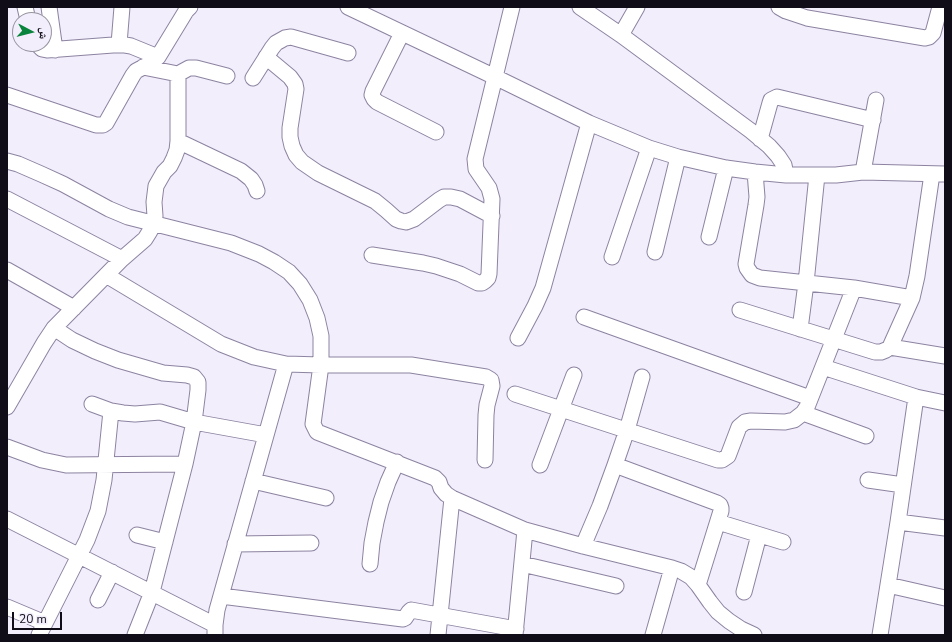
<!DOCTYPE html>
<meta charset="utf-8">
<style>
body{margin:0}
#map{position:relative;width:952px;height:642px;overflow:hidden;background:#f2eefb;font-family:"Nunito Sans","Noto Naskh Arabic",sans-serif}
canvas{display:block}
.frame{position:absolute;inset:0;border:8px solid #110d18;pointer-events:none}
.north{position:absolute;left:12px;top:12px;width:40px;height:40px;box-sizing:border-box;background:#f2eefb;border:1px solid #9894a0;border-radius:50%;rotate:97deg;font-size:11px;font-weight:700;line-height:16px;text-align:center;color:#110d18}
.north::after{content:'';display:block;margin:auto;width:14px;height:18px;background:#0a843d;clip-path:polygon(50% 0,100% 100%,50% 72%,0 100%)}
.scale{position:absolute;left:12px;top:612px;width:50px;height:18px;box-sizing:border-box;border:2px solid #110d18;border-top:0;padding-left:5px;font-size:12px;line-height:14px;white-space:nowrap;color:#110d18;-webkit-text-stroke:3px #f2eefb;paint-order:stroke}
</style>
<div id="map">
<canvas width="952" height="642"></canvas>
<div class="frame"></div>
<div class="north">ش</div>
<div class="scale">20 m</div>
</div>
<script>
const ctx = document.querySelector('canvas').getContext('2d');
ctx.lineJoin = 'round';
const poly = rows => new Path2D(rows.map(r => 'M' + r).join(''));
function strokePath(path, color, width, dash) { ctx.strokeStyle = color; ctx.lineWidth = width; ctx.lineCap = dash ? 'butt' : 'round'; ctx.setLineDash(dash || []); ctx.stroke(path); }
const street = poly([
 [25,7,28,20],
 [49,7,55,50],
 [348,7,495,77,589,123,649,148,678,157,726,168,755,172,786,175,836,175,863,172,945,174],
 [580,7,621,35,751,131,769,146,778,156,784,165,786,175],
 [779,7,786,11,807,18,925,38,929,37,933,33,940,7],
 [402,33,373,91,372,95,374,99,377,102,436,132],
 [621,35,637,7],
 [37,44,42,49,47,50,113,45,125,45,131,46,158,57],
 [119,44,122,7],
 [266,57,290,77,295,84,296,89,290,128,290,137,292,146,296,155,302,162,318,173,375,201,386,210,396,219,401,221,406,222,414,219,439,200,444,197,451,197,460,199,492,216],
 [143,67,178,74,189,68,196,68,227,76],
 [253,78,272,48,276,43,285,38,291,37,348,53],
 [7,95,96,125,103,125,106,123,133,75,136,71,151,63,158,57,186,11,190,7],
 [760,139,770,103,771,100,777,97,873,120],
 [178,141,241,171,251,179,255,185,257,191],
 [7,161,18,164,41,174,63,184,109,209,128,217,231,243,259,254,274,262,289,272,300,284,310,300,317,318,321,336,321,365,313,424,317,432,435,478,439,482,441,488,446,494,452,498,525,530,583,546,672,568,681,571,691,577,698,585,710,602,718,612,729,621,741,629,754,635],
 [755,172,757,197,756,205,746,264,747,268,752,275,760,278,854,288,912,298],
 [863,172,876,100],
 [7,199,122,259],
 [709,237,726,168],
 [655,252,678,157],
 [372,255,423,263,436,266,460,274,478,283,482,283,485,281,488,278,489,274,492,199,489,188,476,169,475,159,512,7],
 [612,257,649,148],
 [7,270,74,308],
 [106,275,221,344,254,357,286,364,321,365,411,365,486,377,491,380,492,386,487,405,486,415,485,460],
 [740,310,875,352,881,352,886,350,890,347,912,298,917,276,932,174],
 [584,317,810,398],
 [54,328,72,340,95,351,118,360,163,373,187,375,194,377,198,382,198,390,194,422,185,464,152,592,135,635],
 [800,329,806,283,817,175],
 [518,338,535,306,543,288,589,123],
 [890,347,945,356],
 [823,367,916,397,945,403],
 [515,394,718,460,722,460,728,456,739,427,745,422,751,421,785,422,794,420,803,413,807,407,854,288],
 [92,404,111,411,123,413,135,414,160,412,194,422,266,435],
 [7,407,44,343,54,328,122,259,145,239,150,231,154,223,155,216,154,202,156,186,164,172,170,166,174,158,177,150,178,141,178,74],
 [803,413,866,436],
 [7,447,42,460,66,465,185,464],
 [540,465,574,375],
 [615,465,717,503,720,505,721,508,721,511,698,585],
 [868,480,903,485],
 [253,481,326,498],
 [7,519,215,625],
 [718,522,783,542],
 [898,522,945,528],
 [137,535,165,542],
 [235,544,311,543],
 [583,546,600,506,615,465,627,430,642,377],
 [370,564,372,543,376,522,381,502,388,482,397,462],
 [522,564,616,586],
 [888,585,945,598],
 [744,592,759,535],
 [221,596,403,619,405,618,409,612,411,610,516,629],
 [98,600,112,572],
 [7,607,45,623],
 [39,635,87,540,98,511,104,480,111,411],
 [215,635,215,625,217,610,286,364],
 [438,635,452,498],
 [515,635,525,530],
 [653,635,672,568],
 [880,635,898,522,916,397]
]);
strokePath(street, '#8d83a1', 17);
strokePath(street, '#fff', 15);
</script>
